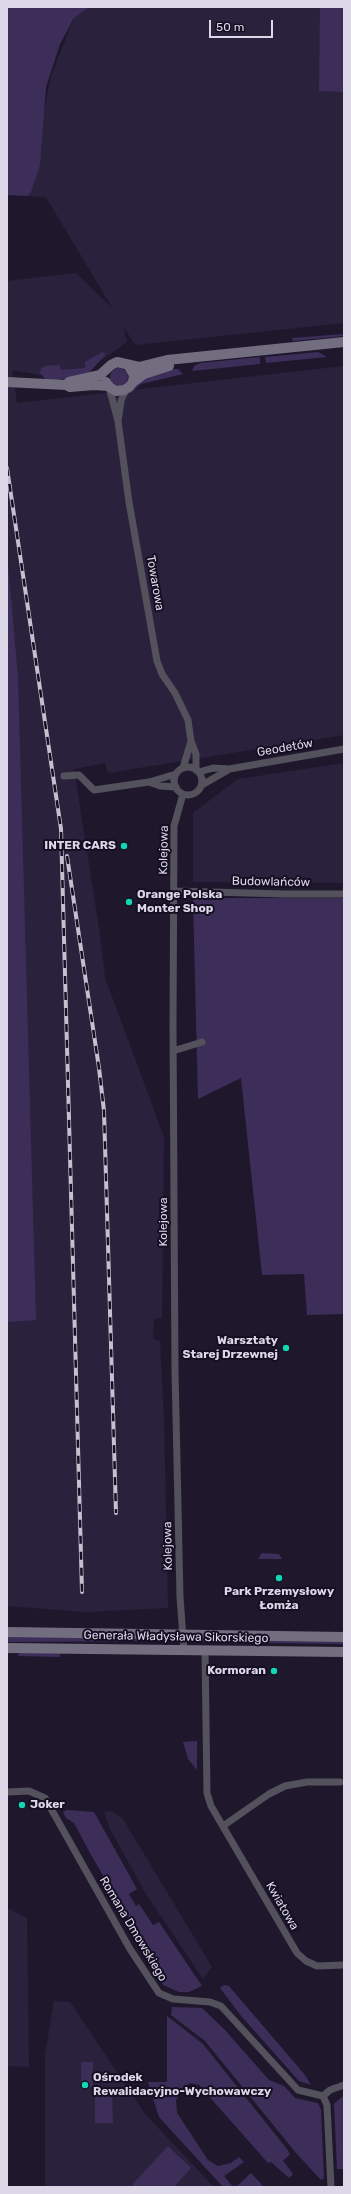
<!DOCTYPE html>
<meta charset="utf-8">
<style>
body{margin:0}
#map{position:relative;width:351px;height:2194px;overflow:hidden;background:#1f182d;font-family:Rubik,sans-serif}
canvas{display:block}
.frame{position:absolute;inset:0;border:8px solid #dcd8e7;pointer-events:none}
.scale{position:absolute;left:209px;top:20px;width:64px;height:18px;box-sizing:border-box;border:2px solid #dcd8e7;border-top:0;padding-left:5px;font-size:12px;line-height:14px;white-space:nowrap;color:#dcd8e7;-webkit-text-stroke:3px #150f23;paint-order:stroke}
</style>
<div id="map">
<canvas width="351" height="2194"></canvas>
<div class="frame"></div>
<div class="scale">50 m</div>
</div>
<script>
const ctx = document.querySelector('canvas').getContext('2d');
ctx.lineJoin = 'round';
function fillPath(path, color) { ctx.fillStyle = color; ctx.fill(path, 'evenodd'); }
const poly = rows => new Path2D(rows.map(r => 'M' + r).join(''));
function strokePath(path, color, width, dash) { ctx.strokeStyle = color; ctx.lineWidth = width; ctx.lineCap = dash ? 'butt' : 'round'; ctx.setLineDash(dash || []); ctx.stroke(path); }
function write(font, color, halo, rows, align = 'center') {
  ctx.font = font + ' Rubik,sans-serif'; ctx.lineWidth = 4; ctx.setLineDash([]); ctx.textBaseline = 'middle'; ctx.strokeStyle = halo; ctx.fillStyle = color; for (const [text, x, y, turn = 0] of rows) {
    ctx.save(); ctx.translate(x, y); ctx.rotate((+turn || 0) * Math.PI / 180); ctx.textAlign = isNaN(turn) ? turn : align; if (halo) ctx.strokeText(text, 0, 0); ctx.fillText(text, 0, 0); ctx.restore();
  }
}
const built = poly([
 [86,7,344,7,344,323,135,345,123,326,127,342,85,372,45,376,12,370,17,403,344,366,344,735,108,773,105,763,74,769,100,935,105,978,164,1137,162,1318,154,1319,153,1339,160,1341,164,1419,168,1608,86,1612,7,1606,7,281,76,273,113,309,46,197,28,196,51,76,74,18],
 [344,763,344,883,193,882,193,813,238,779],
 [112,1811,123,1819,212,1967,203,1979,146,1894,110,1829,104,1812],
 [7,1908,27,1918,29,2067,7,2066],
 [54,2001,70,2002,145,2114,214,2187,45,2187,45,2055]
]);
const green = poly([
 [7,7,89,7,74,18,60,44,46,87,40,165,31,192,28,196,7,195],
 [320,7,344,7,344,92,319,91],
 [344,334,344,336,293,341,292,338],
 [102,352,106,354,88,374,57,380,45,379,40,373,41,368,45,366,60,365,61,370,85,368,85,362],
 [318,352,327,357,266,363,265,357],
 [260,357,260,364,192,371,194,366,200,363],
 '110 377a9 9 0 1 1 18 0a9 9 0 1 1-18 0Z',
 [173,369,178,369,183,374,141,384,125,398,142,379],
 [7,551,18,678,36,1320,8,1322],
 [193,898,344,898,344,1314,307,1315,304,1274,262,1275,241,1078,198,1099],
 [262,1553,279,1554,282,1559,258,1559],
 [7,1636,163,1639,166,1641,7,1642],
 [201,1640,344,1641,344,1644,200,1642],
 [19,1653,60,1653,60,1657,18,1656],
 [197,1741,197,1770,188,1759,183,1742],
 [67,1810,94,1812,137,1889,129,1894,136,1906,139,1904,153,1925,159,1922,202,1986,189,1992,179,1992,163,1985,154,1972,154,1962,90,1853,74,1823,66,1818,63,1812],
 [224,1985,229,1986,305,2075,311,2085,299,2081,242,2017,220,1988],
 [172,2007,202,2008,224,2029,269,2080,284,2086,295,2098,318,2103,321,2110,324,2178,321,2180,296,2153,205,2041,171,2015],
 [167,2016,203,2044,287,2149,290,2154,283,2161,293,2174,289,2178,271,2162,268,2163,199,2085,190,2083,181,2089,176,2101,177,2113,208,2160,218,2166,231,2163,239,2157,244,2162,224,2176,233,2187,223,2187,159,2117,148,2082,167,2082],
 [81,2062,93,2062,93,2087,81,2087],
 [95,2092,112,2092,113,2123,95,2123],
 [344,2095,344,2169,337,2169,334,2104],
 [168,2146,191,2168,174,2187,133,2187,133,2184],
 [251,2173,264,2187,236,2187]
]);
const street = poly([
 [109,387,118,421,129,502,157,661,162,674,175,693,188,720,191,741,196,754,196,770],
 [118,421,121,401,126,389],
 '174 781a14 14 0 1 1 28 0a14 14 0 1 1-28 0Z',
 [183,768,191,741],
 [199,772,213,768,229,769,344,749],
 [64,776,79,775,94,790,149,782,176,774],
 [149,782,160,786,176,787],
 [202,785,228,770],
 [183,794,174,826,173,1025,175,1371,180,1597,184,1651],
 [174,891,284,894,344,894],
 [173,1051,202,1042],
 [205,1651,207,1793,211,1806,297,1953,306,1961,317,1966,344,1965],
 [7,1792,29,1791,45,1798,130,1949,159,1993,173,1999,210,2002,221,2006,298,2090,323,2096,327,2105,331,2187],
 [223,1826,269,1794,285,1786,307,1782,340,1782],
 [323,2096,330,2090,344,2085]
]);
const secondary = poly([
 [7,382,66,385,70,387,94,385,109,386],
 [106,382,109,387,116,391,124,390,129,387,133,382,134,375,128,365],
 [133,382,144,374,169,366],
 [66,385,69,382,100,375,111,365,117,362,139,367,167,360,344,342],
 [7,1632,344,1637],
 [7,1648,344,1652]
]);
const rail = poly([
 [7,468,61,829,82,1592],
 [67,856,99,1068,104,1111,116,1513]
]);
const markers = [
 [124,846,4,"#13d5b3"],
 [129,902,4,"#13d5b3"],
 [286,1348,4,"#13d5b3"],
 [279,1578,4,"#13d5b3"],
 [274,1671,4,"#13d5b3"],
 [22,1805,4,"#13d5b3"],
 [85,2085,4,"#13d5b3"]
];
const streetNames = [
 ["Towarowa",155,583,80],
 ["Geodetów",285,748,-10],
 ["Kolejowa",164,850,-89],
 ["Budowlańców",271,882,1],
 ["Kolejowa",164,1222,-90],
 ["Kolejowa",168,1546,-91],
 ["Generała Władysława Sikorskiego",176,1637,1],
 ["Kwiatowa",282,1906,60],
 ["Romana Dmowskiego",133,1929,59]
];
const poiNames = [
 ["INTER CARS",116,846],
 ["Orange Polska",137,895,"left"],
 ["Monter Shop",137,909,"left"],
 ["Warsztaty",278,1341],
 ["Starej Drzewnej",278,1355],
 ["Park Przemysłowy",279,1592,"center"],
 ["Łomża",279,1606,"center"],
 ["Kormoran",266,1671],
 ["Joker",30,1805,"left"],
 ["Ośrodek",93,2078,"left"],
 ["Rewalidacyjno-Wychowawczy",93,2092,"left"]
];
fillPath(built, '#2a223c');
fillPath(green, '#3c2e59');
strokePath(street, '#53515c', 7);
strokePath(secondary, '#736e7f', 10);
strokePath(rail, '#c5c0d0', 4);
strokePath(rail, '#150f23', 2.5, [8]);
for (const [x, y, r, color] of markers) { const dot = new Path2D(); dot.arc(x, y, r, 0, 2 * Math.PI); ctx.fillStyle = color; ctx.fill(dot); strokePath(dot, '#150f23', 1.5); }
write('12px', '#dcd8e7', '#150f23', streetNames);
write('bold 12px', '#dcd8e7', '#150f23', poiNames, 'right');
</script>
